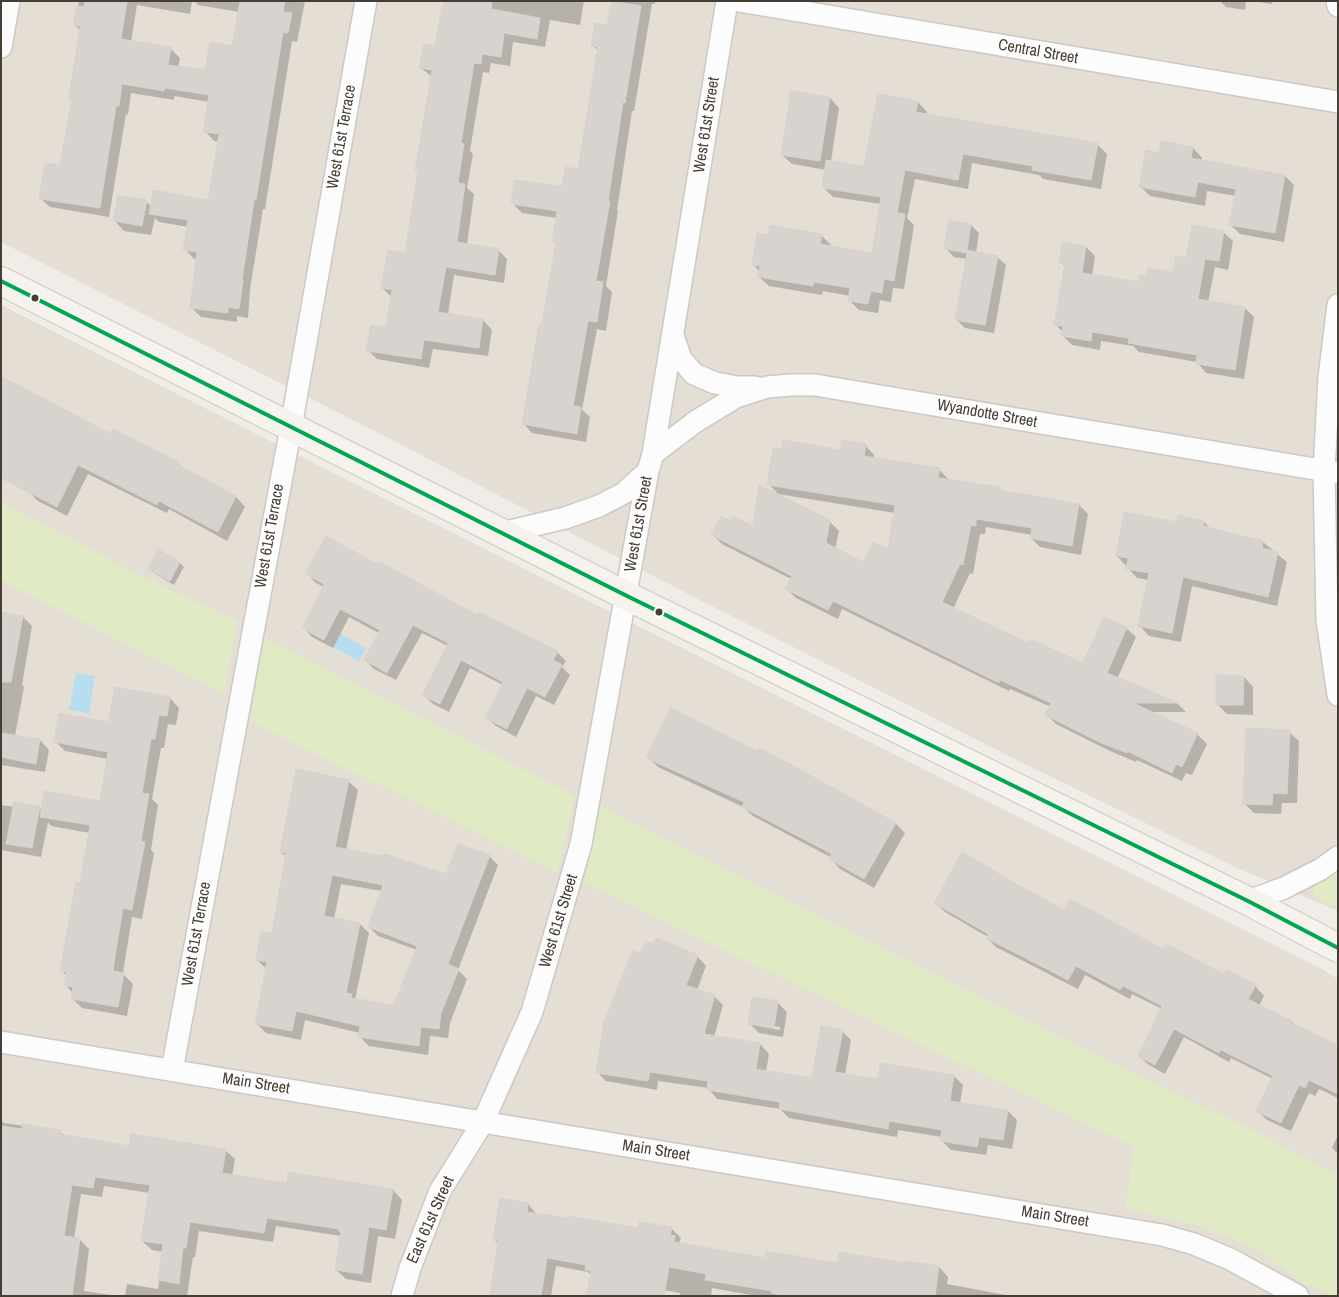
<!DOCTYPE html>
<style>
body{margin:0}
#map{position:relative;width:1339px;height:1297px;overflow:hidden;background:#f0ece8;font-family:"Archivo Narrow",sans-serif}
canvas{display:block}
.frame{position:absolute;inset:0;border:2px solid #463d34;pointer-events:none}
</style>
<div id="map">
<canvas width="1339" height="1297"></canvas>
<div class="frame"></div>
</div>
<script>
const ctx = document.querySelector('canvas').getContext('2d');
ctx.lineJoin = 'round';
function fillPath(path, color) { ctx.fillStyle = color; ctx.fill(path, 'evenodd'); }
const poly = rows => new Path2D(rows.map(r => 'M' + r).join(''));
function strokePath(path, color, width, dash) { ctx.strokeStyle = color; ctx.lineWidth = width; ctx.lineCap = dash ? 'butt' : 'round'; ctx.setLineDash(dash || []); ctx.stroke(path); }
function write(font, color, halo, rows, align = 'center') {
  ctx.font = font + ' "Archivo Narrow",sans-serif'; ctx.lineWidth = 4; ctx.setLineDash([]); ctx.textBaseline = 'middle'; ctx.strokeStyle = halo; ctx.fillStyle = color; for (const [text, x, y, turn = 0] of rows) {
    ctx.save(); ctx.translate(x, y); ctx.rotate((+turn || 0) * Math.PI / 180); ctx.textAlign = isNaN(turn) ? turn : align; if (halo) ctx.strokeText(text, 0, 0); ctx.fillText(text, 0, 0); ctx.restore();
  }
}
const residential = poly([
 [1,1,1338,1,1338,911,1235,867,1025,764,696,598,371,429,1,242],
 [1,305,399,506,1322,969,1338,979,1338,1296,1,1296]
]);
const green = poly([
 [1,502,132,571,237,621,224,694,1,580],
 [264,637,575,796,557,873,250,721],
 [600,806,1052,1033,1250,1129,1338,1175,1338,1296,1331,1296,1304,1284,1262,1253,1230,1238,1198,1226,1125,1209,1134,1147,584,883],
 [1338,868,1338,907,1318,899,1313,894,1314,887,1316,884,1330,877]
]);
const water = poly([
 [340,634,366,648,359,661,333,647],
 [76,673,95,676,89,713,69,710]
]);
const shadow = poly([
 [79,1,192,1,190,14,137,5,131,42,170,48,180,58,178,67,206,72,233,48,239,12,198,5,194,1,305,1,297,42,292,41,265,209,263,209,250,289,248,318,237,316,237,322,201,317,191,307,198,259,194,259,185,249,188,227,159,222,155,218,151,235,124,231,115,221,146,201,151,206,209,201,219,141,214,141,205,131,209,102,174,96,174,100,131,93,128,115,126,114,109,217,50,207,40,198,61,166,73,100,81,31,75,25],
 [444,1,584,1,580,25,550,20,545,47,513,42,510,66,491,63,489,73,483,72,470,151,473,154,467,188,474,194,467,245,498,250,507,259,504,283,454,275,448,315,483,320,492,330,488,356,433,349,429,368,377,359,368,350,387,329,392,297,382,288,406,254,419,173,417,170,432,77,421,68,436,47],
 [612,1,655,1,655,4,652,4,634,111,632,111,617,210,618,211,606,286,612,292,606,331,597,329,582,410,590,417,586,442,532,433,523,423,557,245,554,241,557,218,522,213,513,204,563,188,579,170,599,51,592,45,608,26],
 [1220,1,1246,1,1245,10,1226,7],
 [1252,1,1272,1,1272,4],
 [830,98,839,108,831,162,865,168,918,102,927,112,927,115,1097,144,1107,154,1101,189,1043,179,1039,175,972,163,968,189,915,179,907,218,914,225,904,289,893,288,891,302,880,300,878,313,859,310,850,301,850,296,823,291,822,295,769,286,759,277,760,272,753,264,769,236,821,235,831,245,830,247,873,255,881,204,833,197,823,187,826,170,792,164,782,155],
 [1193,148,1202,158,1202,162,1285,176,1294,185,1284,242,1240,234,1230,224,1236,196,1207,191,1205,206,1150,196,1141,187,1160,154],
 [971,225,979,233,976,253,997,257,1006,265,994,333,965,328,956,319,967,259,954,257,946,249],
 [1223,232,1233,241,1228,270,1215,267,1208,302,1245,308,1254,317,1244,379,1206,373,1197,362,1139,352,1133,346,1101,341,1100,350,1072,345,1063,336,1063,332,1056,325,1065,267,1061,262,1064,243,1086,247,1095,256,1092,276,1140,284,1174,274,1187,260],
 [112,436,178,463,185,470,236,497,245,507,227,541,169,509,167,513,88,474,67,516,38,501,29,492],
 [865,445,874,455,874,459,939,469,948,479,948,481,1000,489,1003,492,1079,505,1088,514,1081,555,1040,547,1031,538,1032,535,986,527,985,534,980,534,973,574,970,573,953,609,1028,645,1084,665,1126,628,1136,637,1117,679,1178,704,1186,712,1150,712,1197,734,1207,744,1192,775,1186,773,1182,781,1137,760,1136,762,1110,751,1056,724,1047,715,1051,707,1010,689,1009,691,842,609,838,619,796,598,787,589,791,579,722,544,713,535,731,523,754,528,829,521,839,531,835,550,864,564,889,551,895,513,778,494,769,484,841,451],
 [1204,522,1211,530,1263,542,1287,562,1277,606,1192,586,1181,642,1149,636,1140,626,1149,580,1137,578,1117,556,1178,523],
 [180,563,184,567,174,585,154,573,149,569],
 [380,567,478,617,557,652,566,661,562,667,570,675,554,705,536,696,516,737,496,726,487,718,503,685,470,668,449,712,433,704,424,695,448,646,422,633,396,680,374,669,365,660,379,633,349,617,333,648,312,637,304,628,324,587,316,583,307,574],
 [1,613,23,617,32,626,22,685,24,687,15,736,40,740,49,750,45,772,1,765],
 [1244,677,1253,687,1253,715,1227,714,1217,704],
 [170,698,179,708,176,725,168,724,164,748,161,748,152,799,158,805,151,850,154,853,142,919,132,917,124,966,123,974,133,984,127,1016,82,1008,72,998,73,993,65,985,67,976,61,970,81,884,90,833,51,826,48,822,41,857,1,850,1,805,15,807,39,807,43,811,101,802,108,759,65,751,56,742,109,723],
 [1289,732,1299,741,1297,803,1282,803,1281,814,1254,813,1244,803],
 [758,752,798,770,896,824,905,833,874,888,840,869,831,859,832,858,753,816,743,807,658,767,648,757],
 [348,781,358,790,346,850,447,876,489,856,498,865,458,970,467,979,450,1023,448,1038,430,1036,428,1055,369,1046,360,1037,360,1033,305,1020,301,1040,266,1033,257,1024,267,969,257,960,273,934,287,857,281,852],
 [341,884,382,891,369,927,378,936,417,950,395,1006,355,1000,369,933,360,924,334,919],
 [998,874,1065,912,1225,976,1255,986,1264,996,1259,1006,1292,1022,1296,1026,1338,1047,1338,1098,1319,1089,1315,1096,1309,1093,1291,1131,1267,1120,1258,1111,1273,1079,1231,1058,1229,1062,1184,1037,1165,1074,1149,1065,1139,1056,1162,1009,1132,994,1130,999,1085,975,1078,989,996,947,987,938,988,937,945,912,935,902],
 [641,955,697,956,706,966,697,990,714,996,723,1005,714,1037,760,1044,769,1054,766,1072,813,1080,842,1031,851,1040,845,1075,879,1081,954,1076,963,1085,960,1104,1008,1111,1017,1120,1012,1149,988,1145,986,1155,951,1150,941,1140,942,1137,898,1130,897,1137,789,1118,780,1109,717,1099,708,1088,658,1081,657,1090,606,1081,597,1072],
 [777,1002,787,1012,783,1037,759,1033,749,1023],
 [758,1024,780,1027,780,1030,758,1026],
 [1,1120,4,1123,60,1131,65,1137,130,1147,225,1150,235,1159,232,1176,288,1185,393,1190,402,1200,395,1239,378,1236,371,1283,346,1279,336,1270,341,1236,276,1226,273,1242,199,1231,195,1257,193,1257,187,1296,125,1296,127,1284,158,1289,163,1252,152,1250,142,1241,150,1193,104,1186,102,1197,81,1194,74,1239,80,1240,89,1249,84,1291,118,1296,1,1296],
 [1338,1135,1338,1154,1332,1148],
 [528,1204,537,1215,639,1230,671,1228,681,1238,679,1243,681,1244,766,1259,839,1264,906,1264,906,1262,939,1267,948,1277,947,1284,1011,1296,756,1296,712,1288,711,1296,680,1296,680,1293,647,1287,591,1275,588,1272,556,1266,551,1296,491,1296,499,1244,494,1240]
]);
const building = poly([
 [85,1,127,1,121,39,171,47,168,65,205,70,210,42,232,46,240,1,285,1,283,12,292,13,288,33,283,32,256,200,254,200,242,280,243,280,239,309,228,307,228,313,190,308,197,252,183,250,188,220,149,214,153,190,208,200,219,134,203,132,209,95,165,88,164,91,122,84,119,106,116,106,100,208,39,199,45,163,60,165,72,99,69,98,80,26,73,25,77,6,84,7,85,1],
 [443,1,492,1,491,9,540,18,537,39,504,33,501,57,482,54,481,64,474,63,461,143,464,144,458,183,465,184,457,242,499,249,495,275,446,267,438,312,483,319,479,348,424,340,421,359,366,351,371,325,386,327,392,290,381,288,388,250,405,253,418,171,415,171,432,70,419,68,424,44,435,46,443,1],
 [611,1,641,6,625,103,623,102,608,201,610,201,596,281,603,282,597,322,588,321,573,406,581,407,577,434,522,424,539,324,542,325,556,242,552,242,557,211,511,204,514,180,562,186,565,167,578,169,598,47,591,46,595,23,607,25,611,1],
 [791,91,830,97,820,161,781,155,791,91],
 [878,94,918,101,916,112,1098,143,1091,180,1032,170,1033,166,963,154,958,180,905,170,897,213,905,214,894,281,884,279,882,293,871,291,868,304,848,301,850,288,814,282,813,286,758,277,760,266,752,265,757,233,768,235,770,225,822,234,820,244,872,253,881,197,822,188,826,160,864,166,878,94],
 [1161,141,1193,147,1191,158,1285,175,1275,233,1229,225,1236,189,1198,182,1195,197,1139,187,1146,150,1159,153,1161,141],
 [118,195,147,200,142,226,113,221,118,195],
 [949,220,971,224,967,250,998,256,985,325,955,320,967,253,944,249,949,220],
 [1192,225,1224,231,1219,261,1205,259,1198,299,1245,307,1235,370,1196,364,1197,355,1128,343,1129,338,1092,332,1091,341,1061,336,1063,326,1054,325,1065,264,1059,263,1063,242,1086,246,1082,273,1139,282,1140,275,1147,276,1148,268,1173,272,1176,256,1186,258,1192,225],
 [1,376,111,434,113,429,179,462,177,464,236,496,218,532,159,501,157,505,78,465,57,507,1,478,1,376],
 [783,440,840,450,842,440,866,444,864,456,940,468,938,478,1000,487,1000,490,1079,504,1072,546,1030,538,1032,528,976,519,976,526,971,525,963,565,960,564,942,602,1028,643,1030,639,1083,663,1104,617,1127,627,1107,673,1179,703,1133,703,1198,733,1182,767,1176,764,1172,773,1127,751,1127,753,1099,742,1045,715,1051,703,1000,680,999,683,833,601,828,610,785,589,792,576,711,535,721,516,731,521,733,516,753,526,759,485,830,520,826,543,863,562,873,542,888,549,895,505,767,485,773,448,782,449,783,440],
 [1124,512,1177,522,1178,515,1204,521,1203,526,1263,541,1262,548,1278,552,1268,597,1183,577,1172,633,1138,626,1149,573,1126,569,1128,558,1116,556,1124,512],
 [326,536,379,565,380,562,477,615,479,612,558,651,553,660,562,665,545,697,527,688,507,729,485,718,503,682,461,660,440,704,422,695,448,643,413,625,387,673,364,660,380,630,340,609,324,640,302,628,324,584,305,574,326,536],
 [158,549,180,562,170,581,148,569,158,549],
 [1,612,23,616,11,682,1,682,1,612],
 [1216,675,1244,676,1243,705,1216,705,1216,675],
 [115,687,170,697,167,716,159,715,155,739,151,739,142,793,149,794,141,841,145,842,132,910,123,908,115,956,113,971,124,973,118,1007,71,999,73,987,64,986,67,972,60,971,76,882,80,883,90,825,40,817,44,791,100,801,108,752,54,742,59,713,108,722,115,687],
 [671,708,757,751,759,748,799,769,896,823,864,879,829,859,832,854,742,807,744,802,646,758,671,708],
 [1246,728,1290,730,1287,794,1273,793,1272,805,1243,804,1246,728],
 [1,733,40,739,36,764,1,757,1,733],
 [296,769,349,780,335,847,384,856,385,854,446,874,458,844,490,855,448,964,459,969,441,1013,439,1029,421,1027,419,1046,358,1037,360,1026,296,1011,292,1031,255,1024,267,962,256,960,261,931,272,933,286,853,280,852,296,769],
 [332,875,383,885,368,927,417,946,394,1005,351,998,352,994,346,993,360,923,324,916,332,875],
 [14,802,40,806,32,848,6,844,14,802],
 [962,852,998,873,998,874,1064,910,1070,899,1163,949,1166,944,1224,974,1227,970,1256,985,1248,999,1292,1021,1291,1023,1338,1045,1338,1094,1309,1080,1305,1088,1299,1085,1281,1123,1256,1111,1273,1076,1221,1050,1219,1053,1174,1029,1155,1065,1138,1056,1162,1006,1123,986,1120,990,1076,966,1068,980,986,938,988,934,934,903,962,852],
 [656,938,698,955,686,985,715,995,704,1034,760,1043,756,1069,812,1078,821,1026,843,1030,835,1072,878,1079,880,1063,954,1075,950,1101,1008,1110,1003,1140,979,1137,977,1147,940,1141,942,1130,889,1121,888,1129,779,1109,780,1102,707,1090,708,1081,650,1072,648,1081,596,1073,604,1022,633,950,640,953,646,941,653,944,656,938],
 [752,997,778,1001,774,1028,748,1024,752,997],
 [23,1124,61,1130,60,1134,129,1146,131,1134,226,1149,222,1173,287,1183,288,1172,393,1189,386,1230,369,1227,362,1274,335,1270,341,1231,338,1231,339,1229,267,1218,264,1233,190,1222,186,1248,183,1248,179,1284,158,1280,163,1244,141,1241,150,1185,95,1177,93,1188,72,1185,64,1236,80,1238,72,1296,1,1296,1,1126,22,1129,23,1124],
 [500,1198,528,1203,527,1212,568,1218,568,1216,638,1228,639,1222,672,1227,670,1235,675,1236,674,1242,765,1258,766,1251,838,1263,839,1252,905,1263,905,1261,939,1266,935,1296,788,1296,771,1293,772,1291,705,1280,706,1274,669,1267,664,1296,586,1296,591,1271,585,1270,586,1265,547,1258,541,1296,490,1296,498,1241,493,1240,500,1198]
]);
const minor = poly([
 [739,1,1338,102],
 [1337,1,1338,6],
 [1,47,9,1],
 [1338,305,1329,377,1324,471,1327,620,1338,695],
 [673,336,681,359,694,374,715,383,738,387,755,387],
 [653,454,695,422,736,397,767,387,791,385,815,385,1338,473],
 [502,533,565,518,599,506,624,493,648,471],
 [1248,901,1284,888,1321,869,1338,857],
 [1,1042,1162,1235,1194,1244,1230,1259,1298,1296],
 [172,1070,291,427,366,1],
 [402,1296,410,1268,440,1191,483,1122,532,1012,581,844,648,471,653,454,727,1]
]);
const secondary = poly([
 [1,281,627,596,1248,901,1338,948]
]);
const bus1 = poly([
 [1,281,627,596,1248,901,1338,948]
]);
const markers = [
 [35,298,4.5,"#463d34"],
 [659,612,4.5,"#463d34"]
];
const streetNames = [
 ["Central Street",1038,52,10],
 ["West 61st Street",707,125,-81],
 ["West 61st Terrace",342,137,-80],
 ["Wyandotte Street",987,414,10],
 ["West 61st Street",639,524,-80],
 ["West 61st Terrace",270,536,-80],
 ["West 61st Street",559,921,-73],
 ["West 61st Terrace",197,934,-80],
 ["Main Street",256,1084,9],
 ["Main Street",656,1151,9],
 ["Main Street",1055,1217,9],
 ["East 61st Street",431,1220,-66]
];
fillPath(residential, '#e4ded5');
fillPath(green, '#e0ebc6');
fillPath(water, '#b6ddf0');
fillPath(shadow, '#0003');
fillPath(building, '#d8d3cf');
strokePath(building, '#d8d3ce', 1);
strokePath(minor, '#ccc8c4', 24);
strokePath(secondary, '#d0c9be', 30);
strokePath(minor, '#fdfcfc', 21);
strokePath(secondary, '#f6f3ee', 28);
strokePath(bus1, '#00a651', 4);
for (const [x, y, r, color] of markers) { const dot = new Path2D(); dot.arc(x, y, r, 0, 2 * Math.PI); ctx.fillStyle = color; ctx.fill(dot); strokePath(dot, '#fff', 2); }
write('16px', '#463d34', '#fff', streetNames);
</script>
